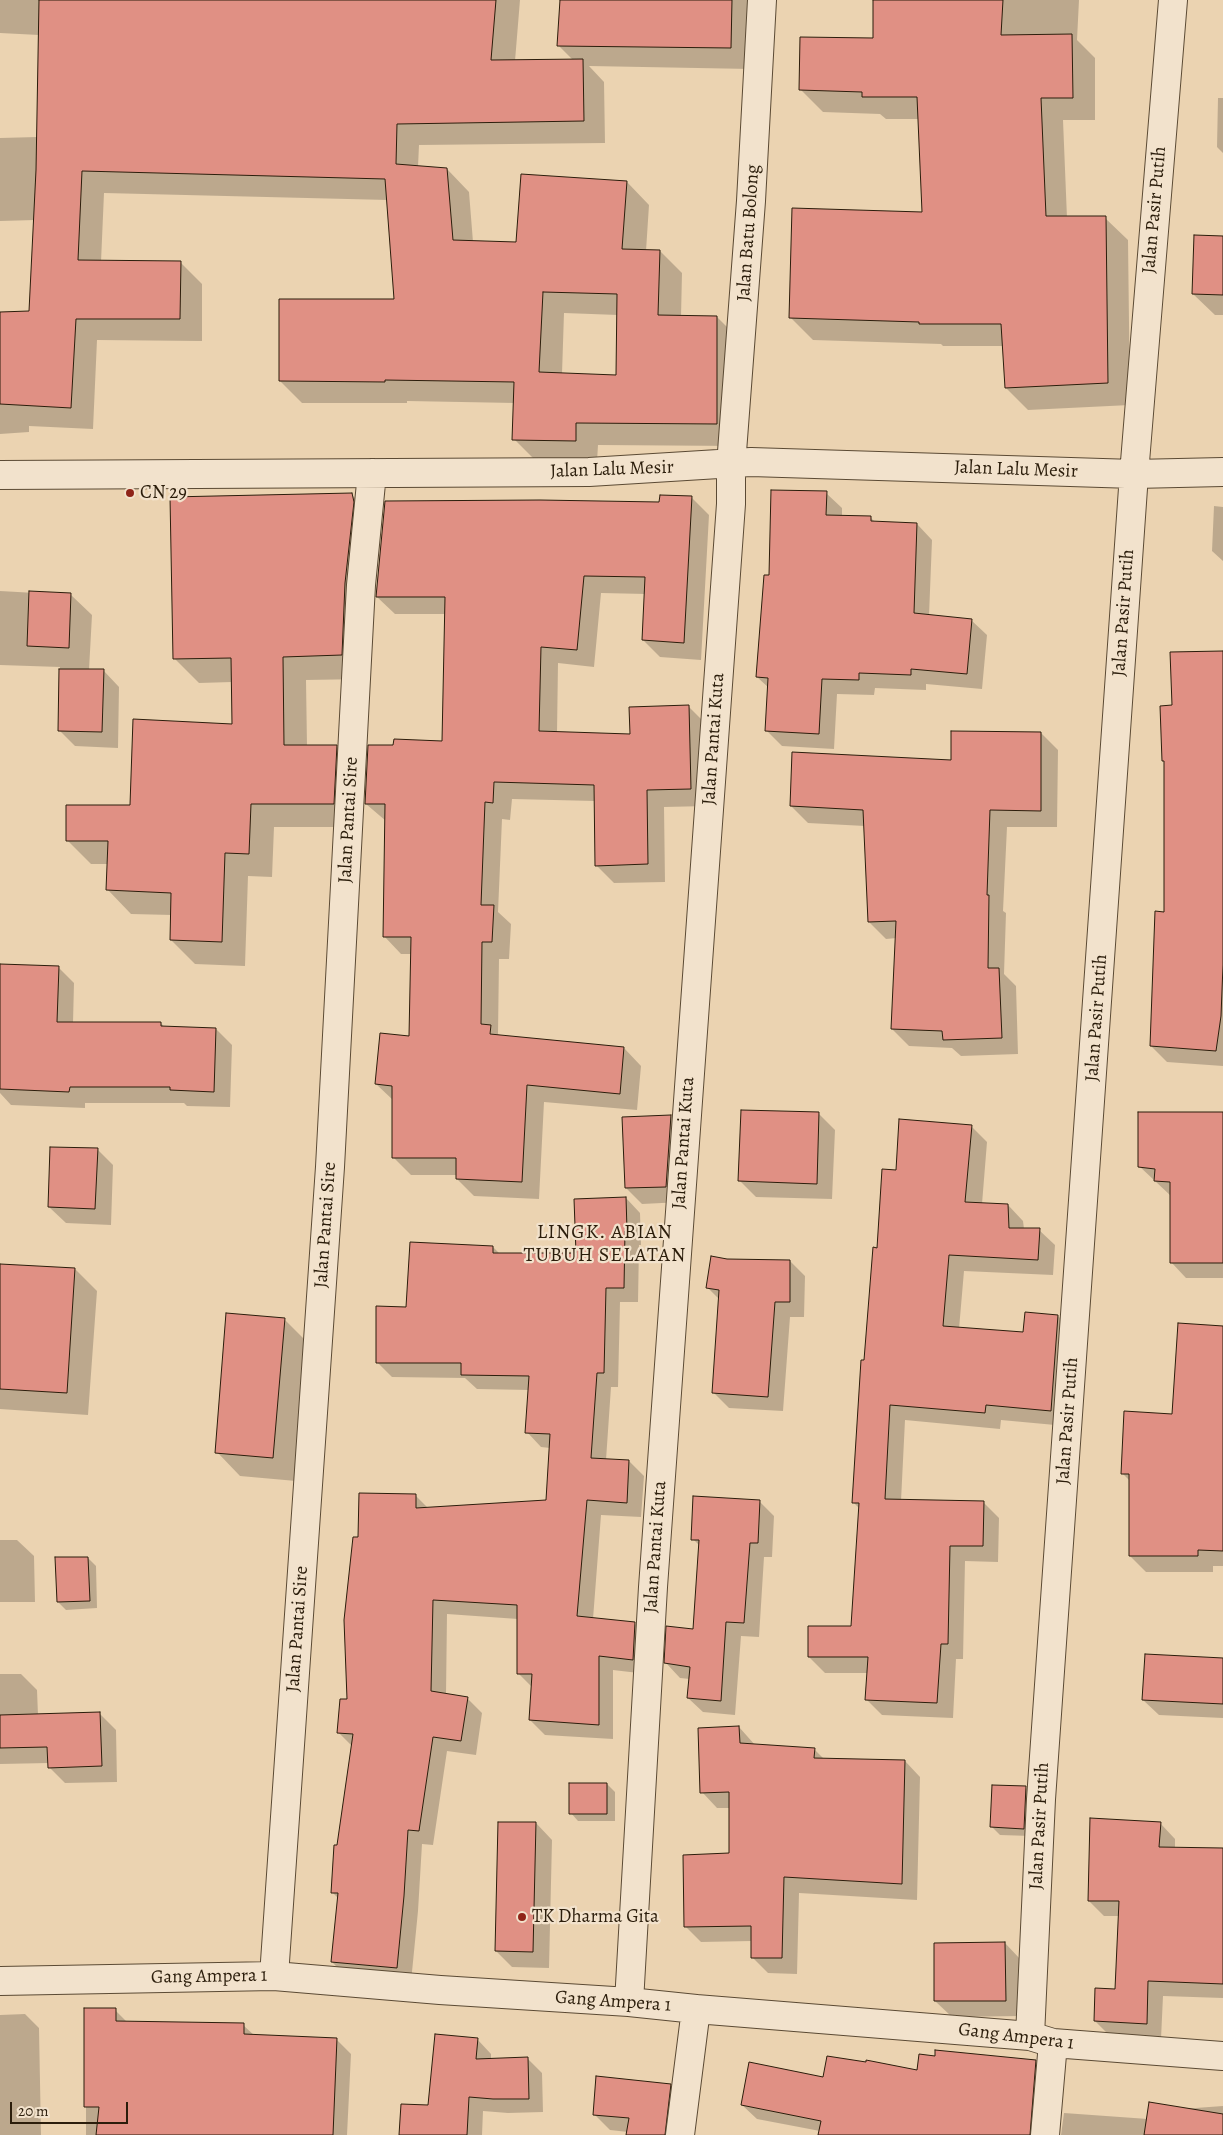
<!DOCTYPE html>
<style>
body{margin:0}
#map{position:relative;width:1223px;height:2135px;overflow:hidden;background:#ebd3b1;font-family:Alegreya,serif}
canvas{display:block}
.scale{position:absolute;left:10px;top:2102px;width:118px;height:22px;box-sizing:border-box;border:2px solid #2b1d0b;border-top:0;padding-left:6px;font-size:15px;line-height:18px;white-space:nowrap;color:#2b1d0b;-webkit-text-stroke:4px #f2e2cc;paint-order:stroke}
</style>
<div id="map">
<canvas width="1223" height="2135"></canvas>
<div class="scale">20 m</div>
</div>
<script>
const ctx = document.querySelector('canvas').getContext('2d');
ctx.lineJoin = 'round';
function fillPath(path, color) { ctx.fillStyle = color; ctx.fill(path, 'evenodd'); }
const poly = rows => new Path2D(rows.map(r => 'M' + r).join(''));
function strokePath(path, color, width, dash) { ctx.strokeStyle = color; ctx.lineWidth = width; ctx.lineCap = dash ? 'butt' : 'round'; ctx.setLineDash(dash || []); ctx.stroke(path); }
function write(font, color, halo, rows, align = 'center') {
  ctx.font = font + ' Alegreya,serif'; ctx.lineWidth = 4.5; ctx.setLineDash([]); ctx.textBaseline = 'middle'; ctx.strokeStyle = halo; ctx.fillStyle = color; for (const [text, x, y, turn = 0] of rows) {
    ctx.save(); ctx.translate(x, y); ctx.rotate((+turn || 0) * Math.PI / 180); ctx.textAlign = isNaN(turn) ? turn : align; if (halo) ctx.strokeText(text, 0, 0); ctx.fillText(text, 0, 0); ctx.restore();
  }
}
const shadow = poly([
 [0,0,520,0,515,61,573,60,558,45,562,0,753,0,751,69,589,66,604,82,605,143,419,145,418,167,447,169,469,192,473,242,517,243,627,182,649,205,646,251,660,251,682,273,681,317,717,317,739,339,738,446,598,445,597,462,536,461,514,439,515,403,407,401,407,403,302,403,280,381,396,301,388,200,104,193,101,262,180,262,202,284,202,341,97,340,93,429,29,426,29,432,0,434,0,314,31,312,35,220,0,221,0,138,37,137,39,35,0,33],
 [564,313,618,315,618,376,562,374],
 [874,0,1079,0,1077,40,1095,58,1095,120,1063,120,1067,218,1105,218,1128,240,1130,405,1028,410,1006,388,1003,346,943,346,941,344,813,340,790,317,923,214,919,119,886,119,880,114,823,112,800,89,874,39],
 [1218,98,1223,98,1223,153,1217,147],
 [1223,237,1223,315,1215,315,1193,294],
 [826,493,842,508,842,517,870,517,876,523,917,524,932,540,929,616,971,620,987,635,982,689,926,684,926,690,875,688,874,695,837,694,834,749,782,746,766,730,769,688,757,677,770,577],
 [352,495,376,519,365,679,306,680,307,746,336,746,360,770,357,827,274,827,272,877,248,876,245,966,195,964,171,940,172,915,131,914,108,890,109,864,91,864,68,841,131,806,233,725,232,682,199,683,175,659],
 [661,496,692,498,709,515,701,660,660,657,643,640,646,594,601,593,594,667,558,663,557,733,631,735,688,706,706,724,708,806,664,807,665,882,614,883,596,865,595,801,512,799,510,820,502,819,498,912,511,924,509,959,499,959,498,1034,501,1037,624,1048,641,1066,637,1110,544,1102,539,1199,474,1196,457,1179,457,1175,411,1175,394,1158,394,1101,376,1084,411,1037,412,954,401,954,384,936,386,821,366,804,443,743,446,614,395,614,377,597,661,503],
 [1214,506,1223,507,1223,561,1212,551],
 [0,591,71,595,92,615,89,670,103,670,119,687,118,748,75,746,59,730,60,667,0,665],
 [1223,652,1223,1066,1167,1062,1151,1046,1165,913,1174,706],
 [1041,733,1058,750,1057,827,1007,827,1003,911,1006,913,1004,974,1016,986,1018,1054,961,1056,952,1048,909,1046,892,1029,897,938,886,939,869,922,865,826,808,823,791,806,952,761],
 [0,965,58,967,74,983,73,1023,161,1023,165,1028,216,1029,232,1045,230,1107,187,1106,184,1103,85,1103,85,1108,11,1105,0,1093],
 [819,1114,835,1130,832,1199,756,1197,740,1181],
 [1223,1114,1223,1278,1186,1278,1171,1262,1171,1196,1139,1166],
 [671,1116,687,1132,682,1202,642,1204,626,1188],
 [971,1126,987,1142,982,1204,1008,1205,1023,1221,1024,1229,1039,1230,1055,1245,1053,1275,964,1271,959,1329,1024,1333,1026,1314,1058,1316,1074,1332,1066,1426,1001,1420,1000,1429,905,1420,901,1501,983,1502,999,1518,998,1562,965,1561,963,1659,956,1659,953,1718,882,1715,866,1699,868,1673,825,1673,809,1657,853,1627,860,1509,853,1502,862,1361,865,1361,878,1249,897,1171],
 [97,1149,113,1165,111,1225,66,1223,49,1207],
 [626,1198,640,1213,641,1245,639,1245,638,1302,620,1302,618,1387,611,1387,606,1460,629,1461,644,1476,641,1517,601,1515,593,1619,635,1624,650,1638,647,1674,613,1670,613,1739,545,1735,530,1720,532,1687,518,1673,518,1619,447,1614,446,1695,467,1698,482,1713,476,1755,447,1751,433,1845,422,1844,418,1911,411,1982,347,1977,332,1962,339,1899,332,1892,353,1747,338,1732,348,1701,359,1539,416,1496,428,1508,547,1502,550,1448,541,1447,527,1432,529,1390,477,1389,465,1378,392,1377,377,1362,408,1308,493,1247,500,1254,577,1255],
 [727,1260,790,1261,805,1276,804,1317,790,1317,783,1411,729,1408,713,1392,720,1300,707,1287],
 [0,1265,75,1269,97,1291,88,1415,0,1409],
 [284,1319,308,1343,296,1481,240,1476,217,1452],
 [1223,1328,1223,1566,1213,1566,1213,1572,1146,1572,1130,1556,1130,1481,1122,1473,1173,1415],
 [759,1501,774,1516,772,1557,764,1557,759,1637,741,1636,735,1715,703,1712,688,1698,690,1679,680,1678,666,1663,694,1631,700,1546,693,1539],
 [0,1540,17,1540,34,1556,35,1602,0,1602],
 [88,1558,96,1566,97,1608,66,1610,58,1602],
 [1223,1659,1223,1718,1159,1715,1143,1700],
 [0,1674,21,1674,37,1690,38,1715,100,1714,116,1730,117,1782,65,1783,49,1767,49,1763,0,1764],
 [739,1727,755,1745,814,1749,825,1760,905,1761,920,1777,917,1900,799,1893,797,1974,768,1973,752,1957,752,1941,701,1942,685,1926,730,1854,730,1808,717,1808,702,1792],
 [607,1784,615,1792,615,1821,578,1821,571,1813],
 [1026,1788,1034,1796,1031,1836,1000,1835,992,1827],
 [536,1823,552,1840,549,1968,512,1967,496,1951],
 [1160,1823,1175,1839,1175,1848,1223,1849,1223,1998,1163,1996,1161,2039,1110,2036,1095,2021,1116,1990,1120,1916,1104,1916,1089,1901],
 [1005,1943,1021,1960,1021,2016,952,2017,935,2001],
 [86,2010,115,2010,128,2023,243,2025,255,2036,336,2039,351,2054,347,2135,86,2135],
 [25,2014,39,2028,41,2135,0,2135,0,2015],
 [477,2039,491,2054,491,2060,527,2058,542,2073,543,2112,508,2113,483,2111,482,2135,401,2135,429,2106],
 [1035,2061,1050,2076,1045,2135,819,2135,820,2131,757,2119,742,2105,824,2079],
 [670,2085,686,2102,682,2135,627,2135,628,2132,610,2130,594,2114],
 [1223,2106,1223,2135,1061,2135,1064,2113,1148,2119,1182,2109]
]);
const building = poly([
 [39,0,496,0,491,60,583,59,584,121,397,124,396,164,447,168,453,240,516,242,521,174,627,181,622,249,660,250,658,315,717,316,717,424,576,423,576,441,512,440,514,382,385,380,385,382,279,381,279,299,394,299,385,179,82,171,78,260,181,261,180,319,76,319,71,408,0,404,0,312,29,311,36,170,39,0],
 [543,292,617,294,616,375,539,372,543,292],
 [560,0,732,0,731,48,557,46,560,0],
 [873,0,1003,0,1001,35,1072,34,1073,98,1041,98,1046,216,1106,216,1108,383,1005,388,1001,324,919,324,919,322,789,318,792,208,922,212,917,97,862,97,862,92,799,90,800,37,873,38,873,0],
 [1194,235,1223,236,1223,295,1192,294,1194,235],
 [771,490,827,491,826,515,871,516,871,521,917,523,914,613,972,619,967,674,911,669,911,675,859,673,859,680,822,679,819,734,765,731,768,678,756,677,764,575,769,575,771,490],
 [352,493,354,502,345,583,342,655,283,657,284,745,337,745,334,804,251,804,249,854,225,853,222,942,170,940,171,893,106,890,108,841,66,841,66,805,130,805,133,719,232,724,231,658,173,659,170,497,352,493],
 [660,495,692,496,684,643,642,640,645,577,584,576,577,650,541,647,539,731,630,734,629,707,689,705,691,789,647,790,648,864,595,866,594,785,494,782,493,803,485,802,481,905,494,905,492,942,482,942,481,1024,491,1025,490,1034,624,1047,620,1094,527,1085,522,1182,456,1179,456,1158,392,1158,392,1086,375,1084,380,1033,409,1036,411,937,383,937,385,804,365,804,368,745,393,745,394,739,442,741,445,597,376,597,385,501,540,500,659,502,660,495],
 [29,591,71,593,69,648,27,646,29,591],
 [1223,651,1223,965,1221,1016,1216,1051,1150,1046,1155,911,1164,912,1164,761,1162,761,1160,706,1172,705,1170,652,1223,651],
 [59,669,104,669,102,732,58,731,59,669],
 [951,731,1041,732,1041,811,990,810,987,895,989,895,988,968,999,968,1002,1038,943,1040,942,1031,891,1029,896,921,868,922,863,810,790,806,792,752,951,760,951,731],
 [0,964,59,966,57,1022,161,1022,161,1026,216,1028,214,1092,170,1090,170,1087,70,1087,69,1092,0,1089,0,964],
 [741,1110,819,1112,817,1184,738,1181,741,1110],
 [1138,1112,1223,1112,1223,1263,1170,1263,1170,1182,1154,1181,1155,1169,1138,1167,1138,1112],
 [671,1115,666,1187,625,1188,622,1117,671,1115],
 [899,1119,972,1125,965,1202,1008,1204,1009,1228,1040,1228,1038,1260,949,1255,943,1326,1023,1332,1025,1312,1058,1315,1051,1411,986,1405,985,1413,890,1405,885,1499,984,1501,983,1546,950,1546,948,1644,941,1644,937,1703,865,1700,868,1657,808,1657,808,1626,851,1626,859,1503,852,1503,861,1360,864,1360,873,1247,877,1248,882,1169,896,1170,899,1119],
 [50,1147,98,1148,95,1209,48,1207,50,1147],
 [626,1197,627,1230,625,1231,624,1288,606,1288,604,1373,597,1373,591,1458,629,1460,627,1503,587,1500,577,1616,635,1622,633,1660,599,1656,599,1725,529,1720,532,1674,517,1674,517,1605,433,1600,431,1691,468,1697,461,1741,433,1737,419,1831,408,1830,404,1896,397,1968,331,1962,338,1893,331,1893,334,1845,337,1845,353,1734,337,1733,340,1699,347,1699,344,1620,353,1537,358,1537,359,1493,416,1494,416,1508,546,1500,550,1434,525,1433,529,1376,461,1375,461,1363,376,1363,376,1306,406,1307,410,1242,493,1246,493,1253,576,1253,574,1199,626,1197],
 [711,1256,727,1259,790,1260,790,1302,775,1302,768,1397,712,1393,719,1290,706,1288,711,1256],
 [0,1264,75,1268,67,1393,0,1389,0,1264],
 [226,1313,285,1318,273,1458,215,1453,226,1313],
 [1178,1323,1223,1326,1223,1551,1198,1550,1198,1556,1129,1556,1129,1474,1121,1474,1124,1411,1172,1414,1178,1323],
 [693,1496,760,1500,758,1543,750,1543,744,1623,726,1622,721,1701,687,1698,690,1667,664,1663,666,1626,693,1629,699,1540,691,1540,693,1496],
 [55,1557,88,1557,90,1601,57,1602,55,1557],
 [1145,1654,1223,1658,1223,1704,1142,1700,1145,1654],
 [100,1712,102,1766,48,1768,47,1747,0,1748,0,1715,100,1712],
 [739,1726,740,1743,815,1748,814,1758,905,1760,902,1884,784,1877,782,1958,751,1958,751,1926,684,1927,683,1855,729,1853,729,1792,700,1793,698,1728,739,1726],
 [569,1783,607,1783,607,1814,569,1814,569,1783],
 [992,1785,1026,1786,1024,1829,990,1827,992,1785],
 [1090,1818,1161,1822,1159,1847,1223,1848,1223,1984,1148,1981,1147,2024,1094,2021,1095,1988,1115,1989,1119,1901,1088,1901,1090,1818],
 [498,1822,536,1822,533,1952,495,1951,498,1822],
 [1005,1942,1006,2001,934,2001,934,1943,1005,1942],
 [84,2008,116,2008,116,2021,244,2023,244,2034,337,2038,333,2135,96,2135,99,2107,84,2107,84,2008],
 [435,2034,478,2038,476,2059,528,2057,529,2099,493,2099,469,2097,467,2135,399,2135,401,2104,428,2105,435,2034],
 [935,2050,1036,2060,1030,2135,818,2135,821,2121,741,2105,749,2062,823,2077,827,2056,866,2062,866,2060,917,2070,919,2054,935,2056,935,2050],
 [596,2076,671,2084,665,2135,626,2135,629,2118,593,2115,596,2076],
 [1149,2102,1223,2114,1223,2135,1144,2135,1149,2102]
]);
const minor = poly([
 [0,475,589,472,751,462,1134,474,1223,472],
 [274,1976,330,1167,361,585,372,473],
 [0,1981,274,1976,440,1990,629,2002,696,2009,1030,2036,1053,2043,1223,2056],
 [629,2002,653,1587,731,504,731,465,751,201,762,0],
 [1030,2036,1041,1799,1134,474,1173,0],
 [680,2135,696,2009],
 [1045,2135,1053,2043]
]);
const markers = [
 [130,493,5,"#8f2418"],
 [522,1917,5,"#8f2418"]
];
const streetNames = [
 ["Jalan Pasir Putih",1155,210,-85],
 ["Jalan Batu Bolong",749,233,-86],
 ["Jalan Lalu Mesir",612,470,-2],
 ["Jalan Lalu Mesir",1016,470,2],
 ["Jalan Pasir Putih",1124,613,-86],
 ["Jalan Pantai Kuta",714,739,-86],
 ["Jalan Pantai Sire",349,820,-87],
 ["Jalan Pasir Putih",1097,1018,-86],
 ["Jalan Pantai Kuta",684,1143,-86],
 ["Jalan Pantai Sire",326,1225,-86],
 ["Jalan Pasir Putih",1068,1421,-86],
 ["Jalan Pantai Kuta",656,1547,-86],
 ["Jalan Pantai Sire",298,1629,-86],
 ["Jalan Pasir Putih",1040,1826,-87],
 ["Gang Ampera 1",209,1977,-1],
 ["Gang Ampera 1",613,2002,4],
 ["Gang Ampera 1",1016,2037,7]
];
const poiNames = [
 ["CN 29",140,493],
 ["TK Dharma Gita",532,1917]
];
const neighbourhoodNames = [
 ["LINGK. ABIAN",605,1233],
 ["TUBUH SELATAN",605,1256]
];
fillPath(shadow, '#0003');
fillPath(building, '#e09084');
strokePath(building, '#2b1d0b', 1);
strokePath(minor, '#5b4a34', 30);
strokePath(minor, '#f2e2cc', 28);
for (const [x, y, r, color] of markers) { const dot = new Path2D(); dot.arc(x, y, r, 0, 2 * Math.PI); ctx.fillStyle = color; ctx.fill(dot); strokePath(dot, '#f2e2cc', 2); }
write('19px', '#2b1d0b', '#f2e2cc', streetNames);
write('19px', '#2b1d0b', '#f2e2cc', poiNames, 'left');
ctx.letterSpacing = '1px';
write('20px', '#2b1d0b', '#f2e2cc', neighbourhoodNames);
ctx.letterSpacing = '0px';
</script>
